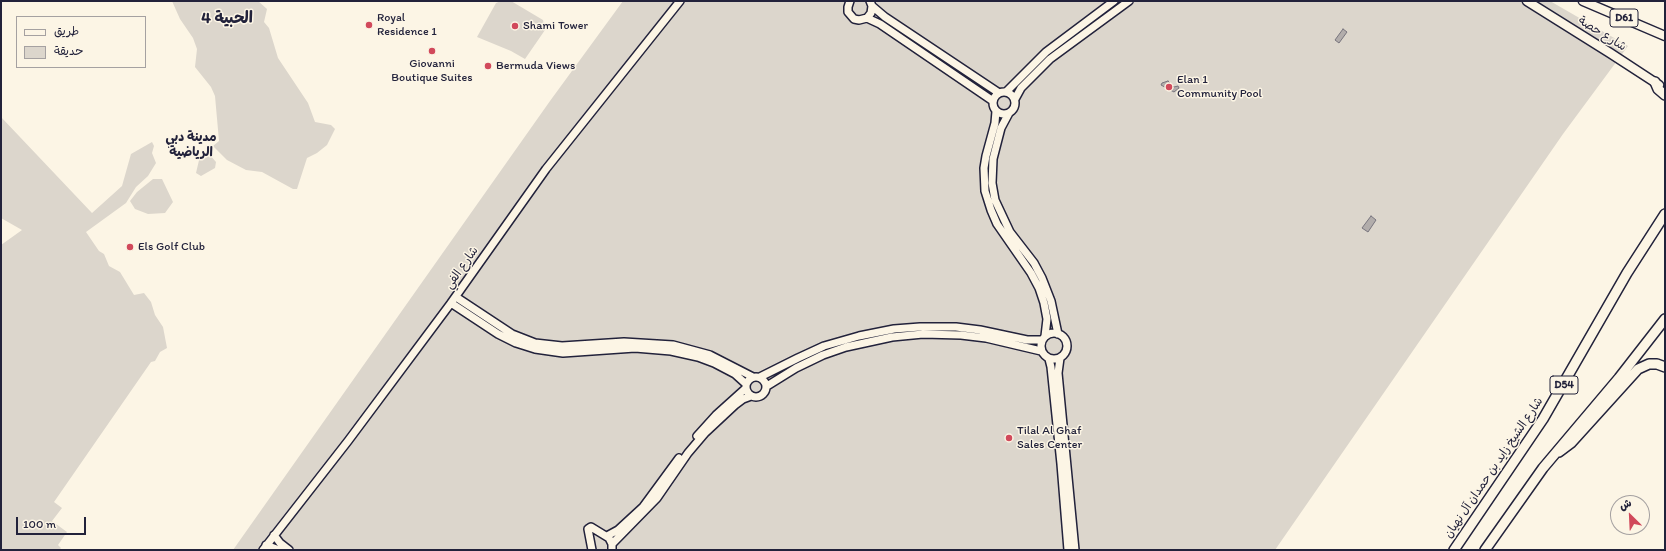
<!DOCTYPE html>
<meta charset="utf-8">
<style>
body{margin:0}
#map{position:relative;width:1666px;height:551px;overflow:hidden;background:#fcf5e5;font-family:Itim,"Playpen Sans Arabic",sans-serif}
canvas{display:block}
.frame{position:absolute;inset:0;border:2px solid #22223b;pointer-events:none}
.legend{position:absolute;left:16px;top:16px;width:130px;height:52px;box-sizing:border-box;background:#fcf5e5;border:1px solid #a5a1a1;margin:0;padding:5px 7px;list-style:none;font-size:12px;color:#22223b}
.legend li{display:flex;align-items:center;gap:8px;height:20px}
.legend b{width:20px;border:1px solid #a5a1a1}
.north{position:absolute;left:1610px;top:495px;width:40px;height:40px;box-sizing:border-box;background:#fcf5e5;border:1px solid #a5a1a1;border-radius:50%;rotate:336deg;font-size:11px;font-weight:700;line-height:16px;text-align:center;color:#22223b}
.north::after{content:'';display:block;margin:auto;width:14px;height:18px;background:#d1495b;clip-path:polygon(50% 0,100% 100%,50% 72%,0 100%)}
.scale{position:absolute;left:16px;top:517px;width:70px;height:18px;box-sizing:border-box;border:2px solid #22223b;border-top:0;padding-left:5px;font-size:12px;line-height:14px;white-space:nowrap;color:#22223b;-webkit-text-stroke:3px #fcf5e5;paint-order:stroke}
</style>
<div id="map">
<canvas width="1666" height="551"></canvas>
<div class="frame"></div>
<ul class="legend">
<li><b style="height:5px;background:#fcf5e5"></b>طريق</li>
<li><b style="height:11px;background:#dcd6cc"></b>حديقة</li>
</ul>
<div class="north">ش</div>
<div class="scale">100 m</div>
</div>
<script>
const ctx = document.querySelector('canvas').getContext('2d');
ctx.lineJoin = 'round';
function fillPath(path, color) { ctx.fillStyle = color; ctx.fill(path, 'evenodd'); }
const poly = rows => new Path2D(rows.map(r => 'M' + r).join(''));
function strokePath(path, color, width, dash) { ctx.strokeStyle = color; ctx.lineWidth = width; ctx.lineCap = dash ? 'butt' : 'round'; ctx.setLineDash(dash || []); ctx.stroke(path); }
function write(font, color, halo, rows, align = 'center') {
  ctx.font = font + ' Itim,"Playpen Sans Arabic",sans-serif'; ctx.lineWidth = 3; ctx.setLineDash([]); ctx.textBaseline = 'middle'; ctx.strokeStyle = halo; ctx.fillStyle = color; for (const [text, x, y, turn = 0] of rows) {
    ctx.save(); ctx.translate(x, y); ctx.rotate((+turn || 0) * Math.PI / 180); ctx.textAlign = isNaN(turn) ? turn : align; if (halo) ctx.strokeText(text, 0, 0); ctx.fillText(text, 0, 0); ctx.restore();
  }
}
const green = poly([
 [172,1,258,1,267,9,264,22,269,28,278,58,308,103,315,122,331,125,335,129,327,145,317,153,307,158,297,189,293,189,262,172,246,170,227,160,213,146,219,141,215,96,211,87,195,67,197,49,193,38,180,19],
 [501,1,511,1,543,20,545,30,525,59,511,51,477,37,496,3],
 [623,1,1550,1,1628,46,1563,134,1275,550,233,550,550,101],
 [1,117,92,213,122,186,131,154,152,142,154,146,152,153,156,163,148,176,136,187,126,203,86,232,99,251,104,254,109,266,120,272,134,295,144,293,151,302,155,315,163,327,167,348,160,352,155,361,151,362,54,502,62,508,52,521,67,532,58,545,61,548,59,550,1,550,1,245,22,230,1,218],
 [209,154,216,162,215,168,201,176,196,173,200,156],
 [153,179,162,179,173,202,165,213,148,214,135,209,130,201,137,192]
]);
const water = poly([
 [1343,29,1347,32,1339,43,1335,40,1343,29],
 [1168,81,1174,87,1178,86,1179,88,1174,92,1161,85,1162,83,1168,81],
 [1371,216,1376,220,1368,232,1362,228,1371,216]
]);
const secondary = poly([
 [850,1,848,7,848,12,854,19,859,20,867,18,871,13,872,6,870,1],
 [872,6,885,17,999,93],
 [867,18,880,24,993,101],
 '993 103a11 11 0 1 1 22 0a11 11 0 1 1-22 0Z',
 [1006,92,1046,52,1114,1],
 [1015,99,1021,88,1050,59,1129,1],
 [996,111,995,123,986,156,984,168,985,191,991,210,997,224,1031,273,1039,288,1044,303,1047,319,1045,336],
 [1009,113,1001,128,993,159,992,183,995,200,1010,232,1034,263,1042,278,1051,301,1058,334],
 [456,297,512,334,535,343,562,346,624,342,673,345,710,355,753,377],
 [451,303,498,334,516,343,535,349,563,353,635,348,671,351,698,357,714,363,735,374,746,384],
 '1041 346a13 13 0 1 1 26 0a13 13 0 1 1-26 0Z',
 [1060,358,1058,373,1075,550],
 [1049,359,1051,367,1061,464,1068,550],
 '746 387a10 10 0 1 1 20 0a10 10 0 1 1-20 0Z',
 [760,377,798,358,824,346,859,336,894,329,920,327,956,327,980,330,1027,340,1042,340],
 [767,386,796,368,823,355,846,347,892,337,923,334,961,335,986,338,1041,351],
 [697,436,716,415,746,388],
 [274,535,280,543,289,550],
 [607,536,618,530,643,507,679,458],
 [612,544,657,498,688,453,705,433,735,405,743,399,751,396],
 [266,545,279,550],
 [263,550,348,441,451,303,546,169,680,1],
 [592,550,588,529,591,527,609,538,612,544,612,550]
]);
const primary = poly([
 [1527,1,1610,53,1659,85],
 [1583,1,1665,36]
]);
const highway = poly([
 [1655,82,1658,89,1665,95],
 [1559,452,1571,443,1638,369,1649,364,1657,364,1665,367],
 [1454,550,1543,419,1627,273,1665,214],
 [1485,550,1543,468,1619,378,1665,319]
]);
const markers = [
 [369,25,4,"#d1495b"],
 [515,26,4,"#d1495b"],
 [432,51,4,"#d1495b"],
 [488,66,4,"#d1495b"],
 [1169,87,4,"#d1495b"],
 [130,247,4,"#d1495b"],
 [1009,438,4,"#d1495b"]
];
const shields = [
 [1624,18,28],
 [1564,385,28]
];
const shieldNames = [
 ["D61",1624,18],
 ["D54",1564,385]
];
const poiNames = [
 ["Royal",377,18],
 ["Residence 1",377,32],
 ["Shami Tower",523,26],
 ["Giovanni",432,64,"center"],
 ["Boutique Suites",432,78,"center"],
 ["Bermuda Views",496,66],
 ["Elan 1",1177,80],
 ["Community Pool",1177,94],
 ["Els Golf Club",138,247],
 ["Tilal Al Ghaf",1017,431],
 ["Sales Center",1017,445]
];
const streetNames = [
 ["شارع حصة",1602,34,32],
 ["شارع الفي",462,268,-55],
 ["شارع الشيخ زايد بن حمدان آل نهيان",1494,468,-56]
];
const neighbourhoodNames = [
 ["مدينة دبي",191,138],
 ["الرياضية",191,153]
];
const districtNames = [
 ["الحبية 4",227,19]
];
fillPath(green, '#dcd6cc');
fillPath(water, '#b2adab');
strokePath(water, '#78757e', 1);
strokePath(secondary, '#22223b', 10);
strokePath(primary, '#22223b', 11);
strokePath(highway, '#22223b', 12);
strokePath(secondary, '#fcf5e5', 7);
strokePath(primary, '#fcf5e5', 8);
strokePath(highway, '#fcf5e5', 9);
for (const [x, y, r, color] of markers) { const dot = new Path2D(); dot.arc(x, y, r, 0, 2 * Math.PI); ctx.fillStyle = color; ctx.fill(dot); strokePath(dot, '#fcf5e5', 1.5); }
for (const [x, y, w] of shields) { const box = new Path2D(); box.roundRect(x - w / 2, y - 9, w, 18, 3); ctx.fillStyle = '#fcf5e5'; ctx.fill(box); strokePath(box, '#22223b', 1); }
write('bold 11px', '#22223b', null, shieldNames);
write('12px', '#22223b', '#fcf5e5', poiNames, 'left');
write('12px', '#22223b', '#fcf5e5', streetNames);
write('bold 13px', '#22223b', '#fcf5e5', neighbourhoodNames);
write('bold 16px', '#22223b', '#fcf5e5', districtNames);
</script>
